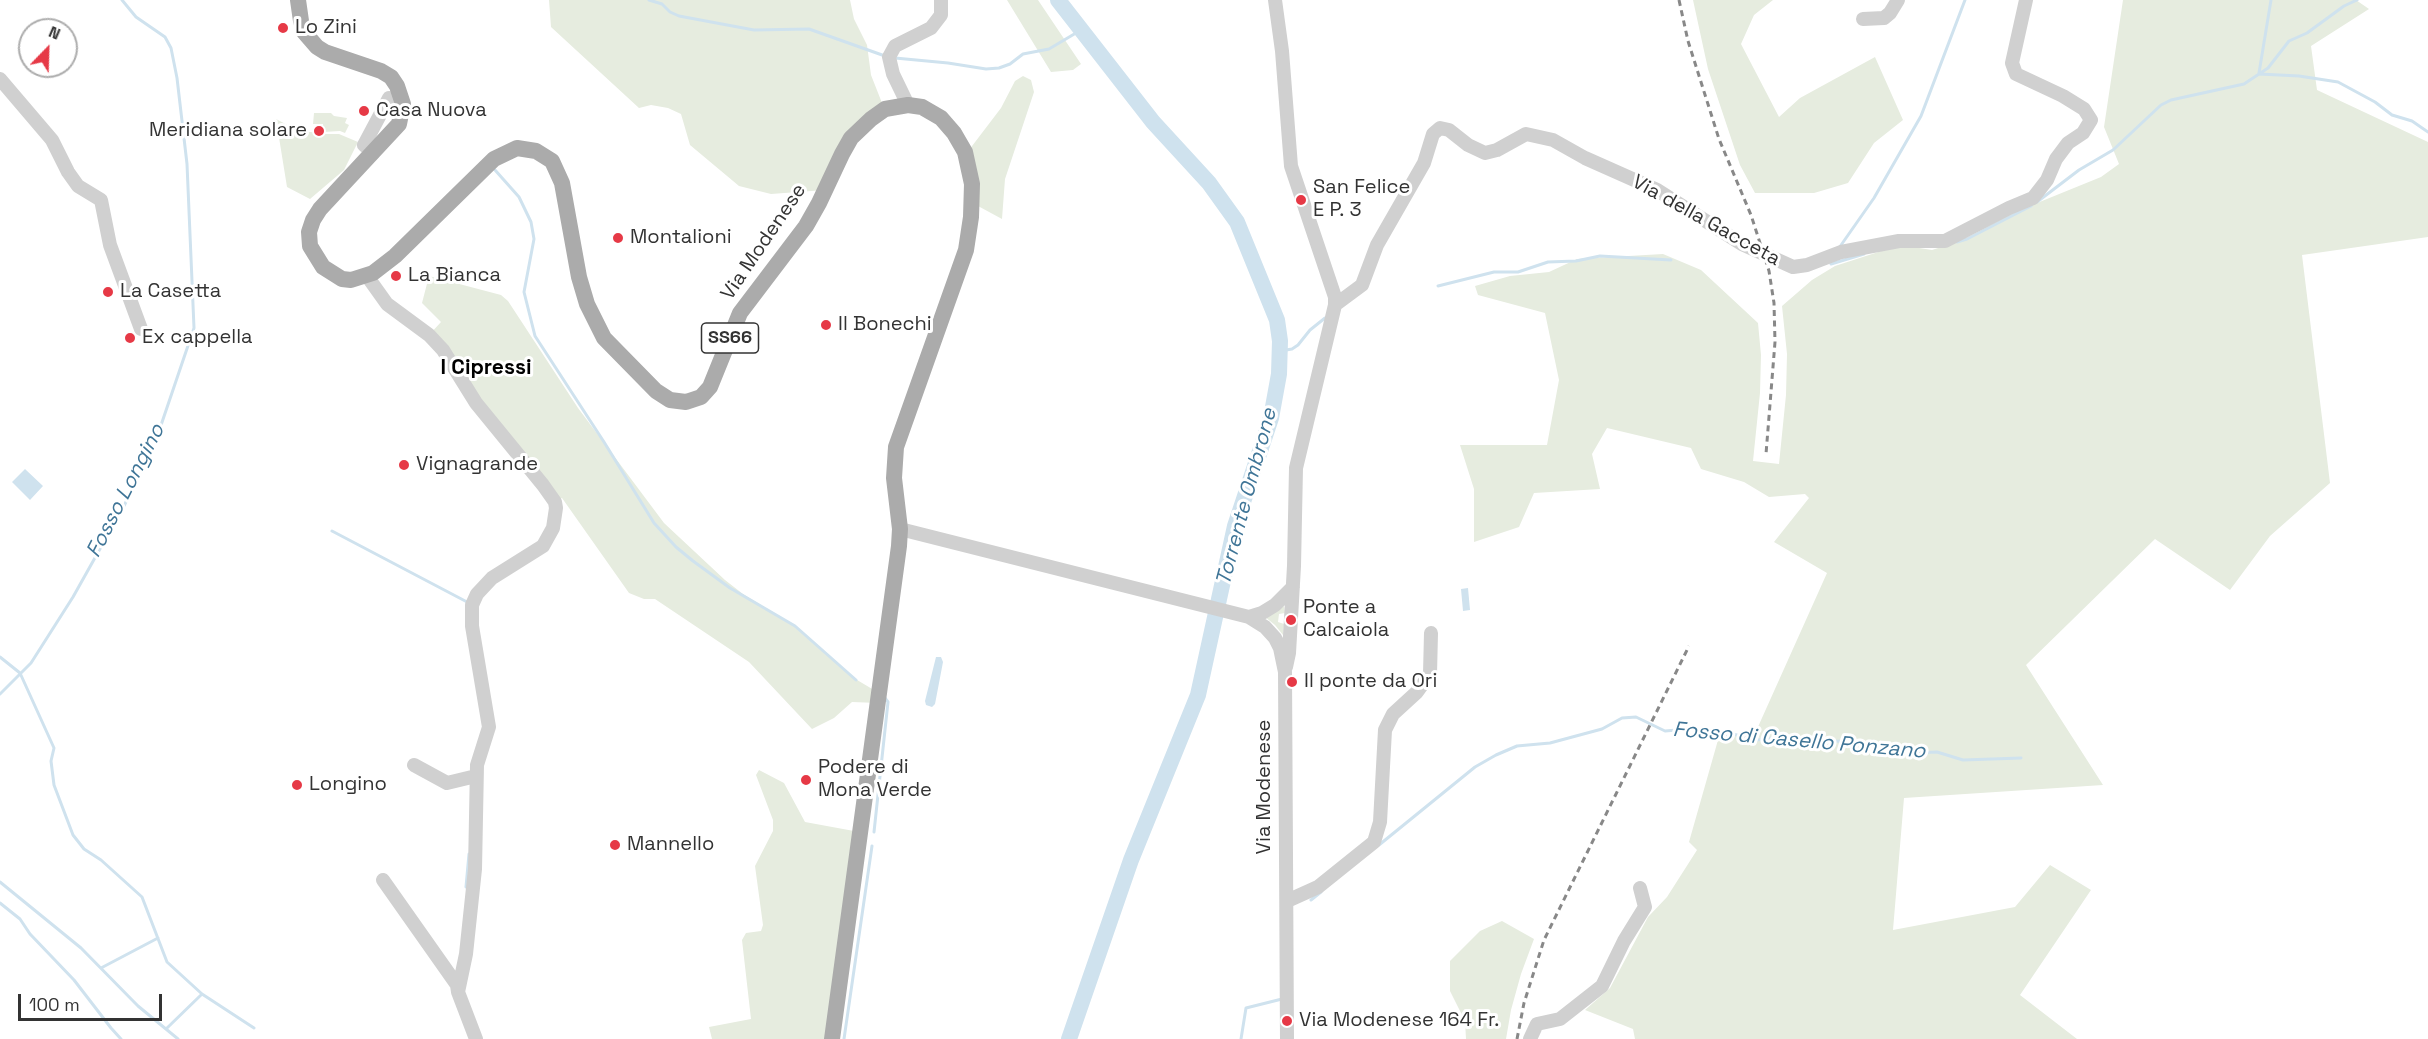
<!DOCTYPE html>
<style>
body{margin:0}
#map{position:relative;width:2428px;height:1039px;overflow:hidden;background:#fff;font-family:"Space Grotesk",sans-serif}
canvas{display:block}
.north{position:absolute;left:18px;top:18px;width:60px;height:60px;box-sizing:border-box;background:#fff;border:2px solid #adadad;border-radius:50%;rotate:23deg;font-size:16px;font-weight:700;line-height:24px;text-align:center;color:#333}
.north::after{content:'';display:block;margin:auto;width:21px;height:27px;background:#e63946;clip-path:polygon(50% 0,100% 100%,50% 72%,0 100%)}
.scale{position:absolute;left:18px;top:994px;width:144px;height:27px;box-sizing:border-box;border:3px solid #333;border-top:0;padding-left:8px;font-size:18px;line-height:21px;white-space:nowrap;color:#333;-webkit-text-stroke:4px #fff;paint-order:stroke}
</style>
<div id="map">
<canvas width="2428" height="1039"></canvas>
<div class="north">N</div>
<div class="scale">100 m</div>
</div>
<script>
const ctx = document.querySelector('canvas').getContext('2d');
ctx.lineJoin = 'round';
function fillPath(path, color) { ctx.fillStyle = color; ctx.fill(path, 'evenodd'); }
const poly = rows => new Path2D(rows.map(r => 'M' + r).join(''));
function strokePath(path, color, width, dash) { ctx.strokeStyle = color; ctx.lineWidth = width; ctx.lineCap = dash ? 'butt' : 'round'; ctx.setLineDash(dash || []); ctx.stroke(path); }
function write(font, color, halo, rows, align = 'center') {
  ctx.font = font + ' "Space Grotesk",sans-serif'; ctx.lineWidth = 6; ctx.setLineDash([]); ctx.textBaseline = 'middle'; ctx.strokeStyle = halo; ctx.fillStyle = color; for (const [text, x, y, turn = 0] of rows) {
    ctx.save(); ctx.translate(x, y); ctx.rotate((+turn || 0) * Math.PI / 180); ctx.textAlign = isNaN(turn) ? turn : align; if (halo) ctx.strokeText(text, 0, 0); ctx.fillText(text, 0, 0); ctx.restore();
  }
}
const green = poly([
 [549,0,850,0,854,19,867,45,871,75,882,103,825,190,771,194,739,186,690,145,681,114,668,108,651,105,639,108,551,27],
 [1007,0,1038,0,1081,64,1073,70,1051,72],
 [1693,0,1773,0,1754,15,1741,44,1779,117,1800,98,1875,57,1903,120,1874,143,1848,183,1814,193,1755,193,1740,165,1708,69],
 [2123,0,2356,0,2369,9,2311,46,2317,90,2428,142,2428,237,2302,255,2330,483,2270,536,2230,590,2155,539,2026,665,2103,785,1904,798,1893,930,2015,907,2050,865,2091,890,2020,995,2077,1039,1635,1039,1633,1029,1585,1010,1610,988,1648,917,1667,897,1697,850,1689,842,1720,733,1753,738,1827,573,1774,542,1809,498,1805,494,1769,497,1744,482,1701,469,1691,448,1607,428,1592,454,1600,489,1534,493,1519,527,1474,542,1474,489,1460,445,1547,445,1559,380,1545,313,1478,295,1475,286,1510,276,1549,272,1577,259,1663,254,1701,270,1758,323,1761,355,1760,393,1753,461,1779,464,1786,395,1787,354,1782,306,1812,280,1835,266,1900,245,1932,250,1966,239,2010,214,2101,177,2119,164,2104,127],
 [1023,76,1031,80,1034,92,1005,179,1002,219,978,206,969,150,1001,108,1015,81],
 [314,113,331,113,334,116,347,118,345,123,349,125,345,133,340,131,323,132,323,124,313,124],
 [276,119,297,130,324,134,339,134,358,142,344,170,310,199,287,187],
 [429,276,501,295,508,301,578,408,664,523,725,580,743,594,795,626,852,677,879,693,878,703,852,702,834,718,812,729,749,662,655,599,644,599,629,593,562,498,555,502,429,335,441,322,422,303],
 [1284,606,1285,613,1279,614,1278,622,1284,624,1283,635,1275,625,1265,617],
 [759,770,784,783,805,822,854,831,825,1039,712,1039,709,1027,751,1019,742,940,746,933,761,931,763,925,755,866,773,831,773,820,756,775],
 [1502,921,1534,939,1521,974,1511,1010,1506,1039,1466,1039,1465,1021,1450,991,1450,961,1480,931]
]);
const water = poly([
 [25,469,43,486,30,500,12,482],
 [1468,588,1470,610,1463,611,1461,589],
 [936,657,941,657,943,662,935,704,932,707,926,705,925,701]
]);
const stream = poly([
 [649,0,662,4,670,12,679,16,754,30,809,29,885,56],
 [895,58,948,63,986,69,999,68,1010,64,1023,54,1049,49,1081,30],
 [2259,73,2271,0],
 [2259,74,2299,76,2338,82,2375,102,2392,115,2412,121,2428,132],
 [495,170,519,197,531,222,534,239,524,292,535,336,604,442,654,523,676,547,693,561,730,588,795,626,856,680],
 [2037,202,2079,170,2113,150,2161,105,2171,100,2244,84,2268,68,2289,41,2307,33,2344,6,2357,0],
 [1957,242,1967,239,2031,206],
 [1839,248,1874,198,1921,116,1965,0],
 [1831,264,1864,254],
 [1438,286,1494,272,1518,272,1548,262,1576,261,1600,256,1671,260],
 [1280,351,1292,349,1298,345,1310,330,1325,318],
 [332,531,469,603],
 [0,657,20,673,54,748,51,761,54,785,73,835,84,849,101,860,142,897,167,962,202,994,254,1028],
 [0,694,31,663,73,597,124,506,157,437,194,328,187,164,177,78,171,48,165,37,136,17,122,0],
 [874,832,888,702,885,698],
 [1379,845,1475,767,1496,755,1517,746,1550,743,1602,729,1622,718,1636,717,1665,731,1689,729,1724,736,1733,734,1756,740,1773,738,1795,742,1849,741,1913,753,1937,752,1963,760,2021,758],
 [0,882,81,948,138,1006,178,1039],
 [466,887,469,854],
 [1311,900,1321,892],
 [0,903,20,919,30,934,74,980,111,1028,121,1039],
 [101,968,158,938],
 [166,1029,202,994],
 [844,1039,872,846],
 [1241,1039,1246,1008,1282,999]
]);
const river = poly([
 [1058,0,1153,122,1209,183,1237,222,1277,320,1280,341,1279,374,1271,418,1235,526,1198,695,1131,860,1069,1039]
]);
const minor = poly([
 [1275,0,1282,51,1291,166,1335,297,1335,305,1296,468,1294,566,1289,653,1286,667],
 [1863,19,1884,18,1890,13,1898,0],
 [0,79,52,140,68,172,78,186,101,200,110,245,141,329],
 [908,105,893,74,889,57,895,46,931,28,941,15,941,0],
 [373,153,364,145,389,98],
 [367,276,387,304,429,335,443,350,476,403,543,485,555,502,556,508,553,528,543,546,492,578,477,594,472,605,472,626,489,727,477,765,475,869,466,954,458,992,476,1039],
 [1335,305,1362,285,1377,245,1424,163,1433,134,1440,128,1449,130,1468,145,1485,153,1497,150,1526,134,1553,140,1585,158,1657,190,1742,244,1793,267,1807,265,1841,252,1899,241,1945,241,2009,208,2033,198,2047,180,2056,159,2068,143,2083,133,2091,120,2084,109,2063,96,2016,74,2012,63,2026,0],
 [900,529,1249,617,1265,627,1275,638,1280,648,1285,672,1287,1039],
 [1249,617,1262,613,1275,605,1293,587],
 [414,765,447,783,476,776],
 [383,880,457,985,458,992],
 [1287,901,1318,887,1374,842,1380,822,1385,730,1393,714,1417,692,1430,674,1431,633],
 [1530,1039,1537,1024,1560,1019,1602,986,1624,941,1645,907,1640,888]
]);
const major = poly([
 [298,0,301,21,304,32,317,47,325,52,381,71,391,77,397,86,403,104,399,124,320,209,313,220,309,232,310,246,323,267,342,279,351,280,373,273,395,256,494,159,517,148,536,151,552,161,562,183,579,277,587,304,604,338,656,391,670,400,686,402,701,397,710,387,740,313,806,226,819,203,842,154,851,138,871,119,885,109,908,105,922,107,941,118,954,133,965,152,972,184,971,217,966,250,896,447,894,478,900,529,899,546,832,1039]
]);
const rail = poly([
 [1679,0,1688,41,1719,139,1751,215,1769,271,1774,303,1775,342,1766,454],
 [1517,1039,1524,1003,1544,940,1689,646]
]);
const markers = [
 [283,28,6,"#e63946"],
 [364,111,6,"#e63946"],
 [319,131,6,"#e63946"],
 [1301,200,6,"#e63946"],
 [618,238,6,"#e63946"],
 [396,276,6,"#e63946"],
 [108,292,6,"#e63946"],
 [826,325,6,"#e63946"],
 [130,338,6,"#e63946"],
 [404,465,6,"#e63946"],
 [1291,620,6,"#e63946"],
 [1292,682,6,"#e63946"],
 [806,780,6,"#e63946"],
 [297,785,6,"#e63946"],
 [615,845,6,"#e63946"],
 [1287,1021,6,"#e63946"]
];
const shields = [
 [730,338,57]
];
const shieldNames = [
 ["SS66",730,338]
];
const poiNames = [
 ["Lo Zini",295,28],
 ["Casa Nuova",376,111],
 ["Meridiana solare",307,131,"right"],
 ["San Felice",1313,188],
 ["E P. 3",1313,211],
 ["Montalioni",630,238],
 ["La Bianca",408,276],
 ["La Casetta",120,292],
 ["Il Bonechi",838,325],
 ["Ex cappella",142,338],
 ["Vignagrande",416,465],
 ["Ponte a",1303,608],
 ["Calcaiola",1303,631],
 ["Il ponte da Ori",1304,682],
 ["Podere di",818,768],
 ["Mona Verde",818,791],
 ["Longino",309,785],
 ["Mannello",627,845],
 ["Via Modenese 164 Fr.",1299,1021]
];
const streetNames = [
 ["Via della Gacceta",1706,221,29],
 ["Via Modenese",764,242,-56],
 ["Via Modenese",1265,787,-90]
];
const neighbourhoodNames = [
 ["I Cipressi",486,368]
];
const waterNames = [
 ["Fosso Longino",126,491,-63],
 ["Torrente Ombrone",1247,497,-75],
 ["Fosso di Casello Ponzano",1799,741,5]
];
fillPath(green, '#e6ecdf');
fillPath(water, '#cfe2ee');
strokePath(stream, '#cfe2ee', 3);
strokePath(river, '#cfe2ee', 16);
strokePath(minor, '#d0d0d0', 14);
strokePath(major, '#ababab', 16);
strokePath(rail, '#888', 3, [6, 4.5]);
for (const [x, y, r, color] of markers) { const dot = new Path2D(); dot.arc(x, y, r, 0, 2 * Math.PI); ctx.fillStyle = color; ctx.fill(dot); strokePath(dot, '#fff', 2); }
for (const [x, y, w] of shields) { const box = new Path2D(); box.roundRect(x - w / 2, y - 15, w, 30, 4.5); ctx.fillStyle = '#fff'; ctx.fill(box); strokePath(box, '#333', 1.5); }
write('bold 18px', '#333', null, shieldNames);
write('20px', '#333', '#fff', poiNames, 'left');
write('20px', '#333', '#fff', streetNames);
write('bold 21px', '#000', '#fff', neighbourhoodNames);
write('italic 21px', '#3f7597', '#fff', waterNames);
</script>
